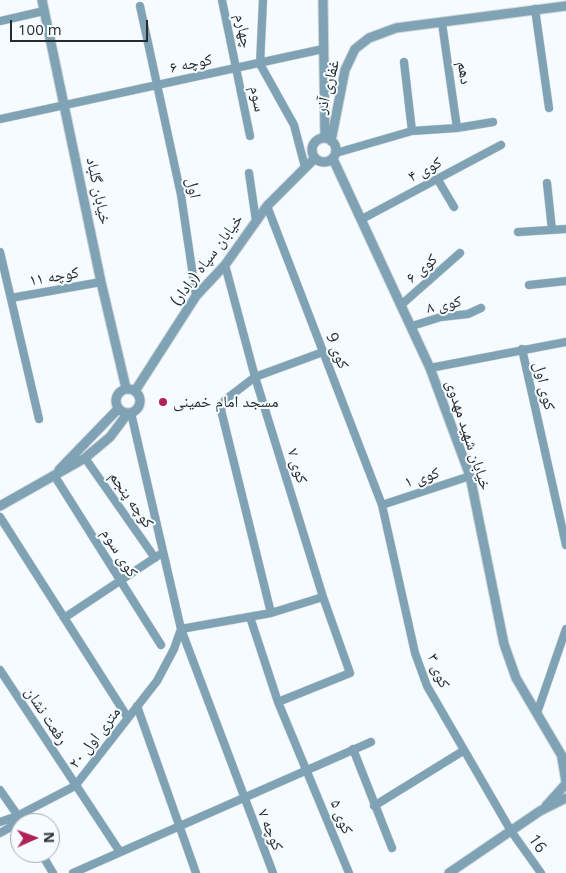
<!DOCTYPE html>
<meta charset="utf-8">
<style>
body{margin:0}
#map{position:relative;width:566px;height:873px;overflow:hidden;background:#f5fbfe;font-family:"Open Sans",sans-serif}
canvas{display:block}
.north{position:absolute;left:10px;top:813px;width:50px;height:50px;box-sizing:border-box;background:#f5fbfe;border:1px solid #a2a8ab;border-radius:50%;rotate:88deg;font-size:14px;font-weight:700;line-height:20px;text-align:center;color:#262c2e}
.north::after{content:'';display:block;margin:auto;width:18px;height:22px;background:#b02157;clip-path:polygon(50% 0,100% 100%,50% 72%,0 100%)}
.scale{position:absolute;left:10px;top:20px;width:138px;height:22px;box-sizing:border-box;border:2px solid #262c2e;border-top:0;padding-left:6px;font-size:15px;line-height:18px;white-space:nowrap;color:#262c2e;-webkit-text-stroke:4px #f5fbfe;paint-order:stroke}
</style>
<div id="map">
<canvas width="566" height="873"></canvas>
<div class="north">N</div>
<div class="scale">100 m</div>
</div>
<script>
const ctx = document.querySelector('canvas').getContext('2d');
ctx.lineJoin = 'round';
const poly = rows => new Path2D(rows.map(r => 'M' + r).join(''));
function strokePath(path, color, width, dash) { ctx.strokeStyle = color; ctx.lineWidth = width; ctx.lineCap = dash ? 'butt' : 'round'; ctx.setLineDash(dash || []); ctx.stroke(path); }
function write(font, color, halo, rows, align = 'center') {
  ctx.font = font + ' "Open Sans","Noto Naskh Arabic",sans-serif'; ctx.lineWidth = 4; ctx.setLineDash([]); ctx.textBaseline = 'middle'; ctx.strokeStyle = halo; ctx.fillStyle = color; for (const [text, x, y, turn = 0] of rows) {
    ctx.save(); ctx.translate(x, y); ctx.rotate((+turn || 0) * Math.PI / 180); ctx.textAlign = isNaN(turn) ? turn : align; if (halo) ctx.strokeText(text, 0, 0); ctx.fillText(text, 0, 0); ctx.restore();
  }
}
const minor = poly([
 [222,0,250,136],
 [263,0,260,64,294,125,305,167],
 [140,6,181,195,196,296],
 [535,9,549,108],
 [0,21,44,11],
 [442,23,457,128],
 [404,62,412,131],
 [0,119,323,49],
 [336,153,412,131,457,128,493,122],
 [249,173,256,221],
 [438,180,454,207],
 [547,183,552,230],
 [267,206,382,505,415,653,427,686,511,831,541,873],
 [362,219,501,145],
 [518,232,566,229],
 [0,252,39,419],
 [225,265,255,377,323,597,350,673,278,702],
 [529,285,566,281],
 [11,298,101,282],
 [401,305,460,253],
 [412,326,441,317,468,314,481,308],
 [522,349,566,545],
 [430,368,566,342],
 [131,413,181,629,273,873],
 [85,458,155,558],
 [54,475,161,645],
 [382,505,470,476],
 [0,517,128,718],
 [271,613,221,410,225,400,255,377,323,352],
 [250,617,278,702,349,873],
 [64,618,159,555],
 [181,629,271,613,323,597],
 [0,670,120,852],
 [137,706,196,873],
 [537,713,566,629],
 [353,749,392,848],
 [0,790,23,823],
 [374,806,463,751],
 [0,822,17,816],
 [0,833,9,828,19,815,75,786,157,681,174,649,181,629],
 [41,853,53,873],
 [73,873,371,742]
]);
const tertiary = poly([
 [42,0,101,282,126,388],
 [323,0,325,138],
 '312 150a12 12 0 1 1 24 0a12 12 0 1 1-24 0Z',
 [331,141,345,70,355,49,369,38,396,28,566,6],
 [333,159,430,368,470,476,504,644,516,678,566,763],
 '116 401a12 12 0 1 1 24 0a12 12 0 1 1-24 0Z',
 [135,391,196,296,225,265,267,206,315,158],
 [59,470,118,409],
 [0,506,85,458,110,437,128,413],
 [562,758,566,782],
 [546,806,564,786],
 [449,873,540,811,566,798]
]);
const markers = [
 [163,402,5,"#b02157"]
];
const streetNames = [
 ["چهارم",243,31,78],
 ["کوچه ۶",191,64,-12],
 ["دهم",464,73,82],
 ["غفاری آذر",328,87,-76],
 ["سوم",257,99,79],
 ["کوی ۴",425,170,-28],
 ["اول",193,188,79],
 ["خیابان گلباد",98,191,78],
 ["خیابان سپاه (رادار)",207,260,-53],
 ["کوی ۶",422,269,-41],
 ["کوچه ۱۱",54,277,-10],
 ["کوی ۸",444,305,-12],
 ["کوی 9",337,351,69],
 ["کوی اول",544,386,77],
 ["خیابان شهید مهدوی",468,435,72],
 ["کوی ۷",297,466,73],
 ["کوی ۱",422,478,-18],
 ["کوچه پنجم",131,500,55],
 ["کوی سوم",119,553,58],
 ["کوی ۳",438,671,68],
 ["رفعت نشان",46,716,57],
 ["۲۰ متری اول",95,738,-52],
 ["کوی ۵",341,817,68],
 ["کوچه ۷",270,830,68],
 ["16",537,844,55]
];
const poiNames = [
 ["مسجد امام خمینی",173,402]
];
strokePath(minor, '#d0d6d9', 9);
strokePath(tertiary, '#d0d6d9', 11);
strokePath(minor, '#7fa3b5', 8);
strokePath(tertiary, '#7fa3b5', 9);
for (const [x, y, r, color] of markers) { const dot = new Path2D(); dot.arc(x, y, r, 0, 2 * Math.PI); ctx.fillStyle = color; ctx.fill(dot); strokePath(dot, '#f5fbfe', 2); }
write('16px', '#262c2e', '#f5fbfe', streetNames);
write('16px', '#262c2e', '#f5fbfe', poiNames, 'left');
</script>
